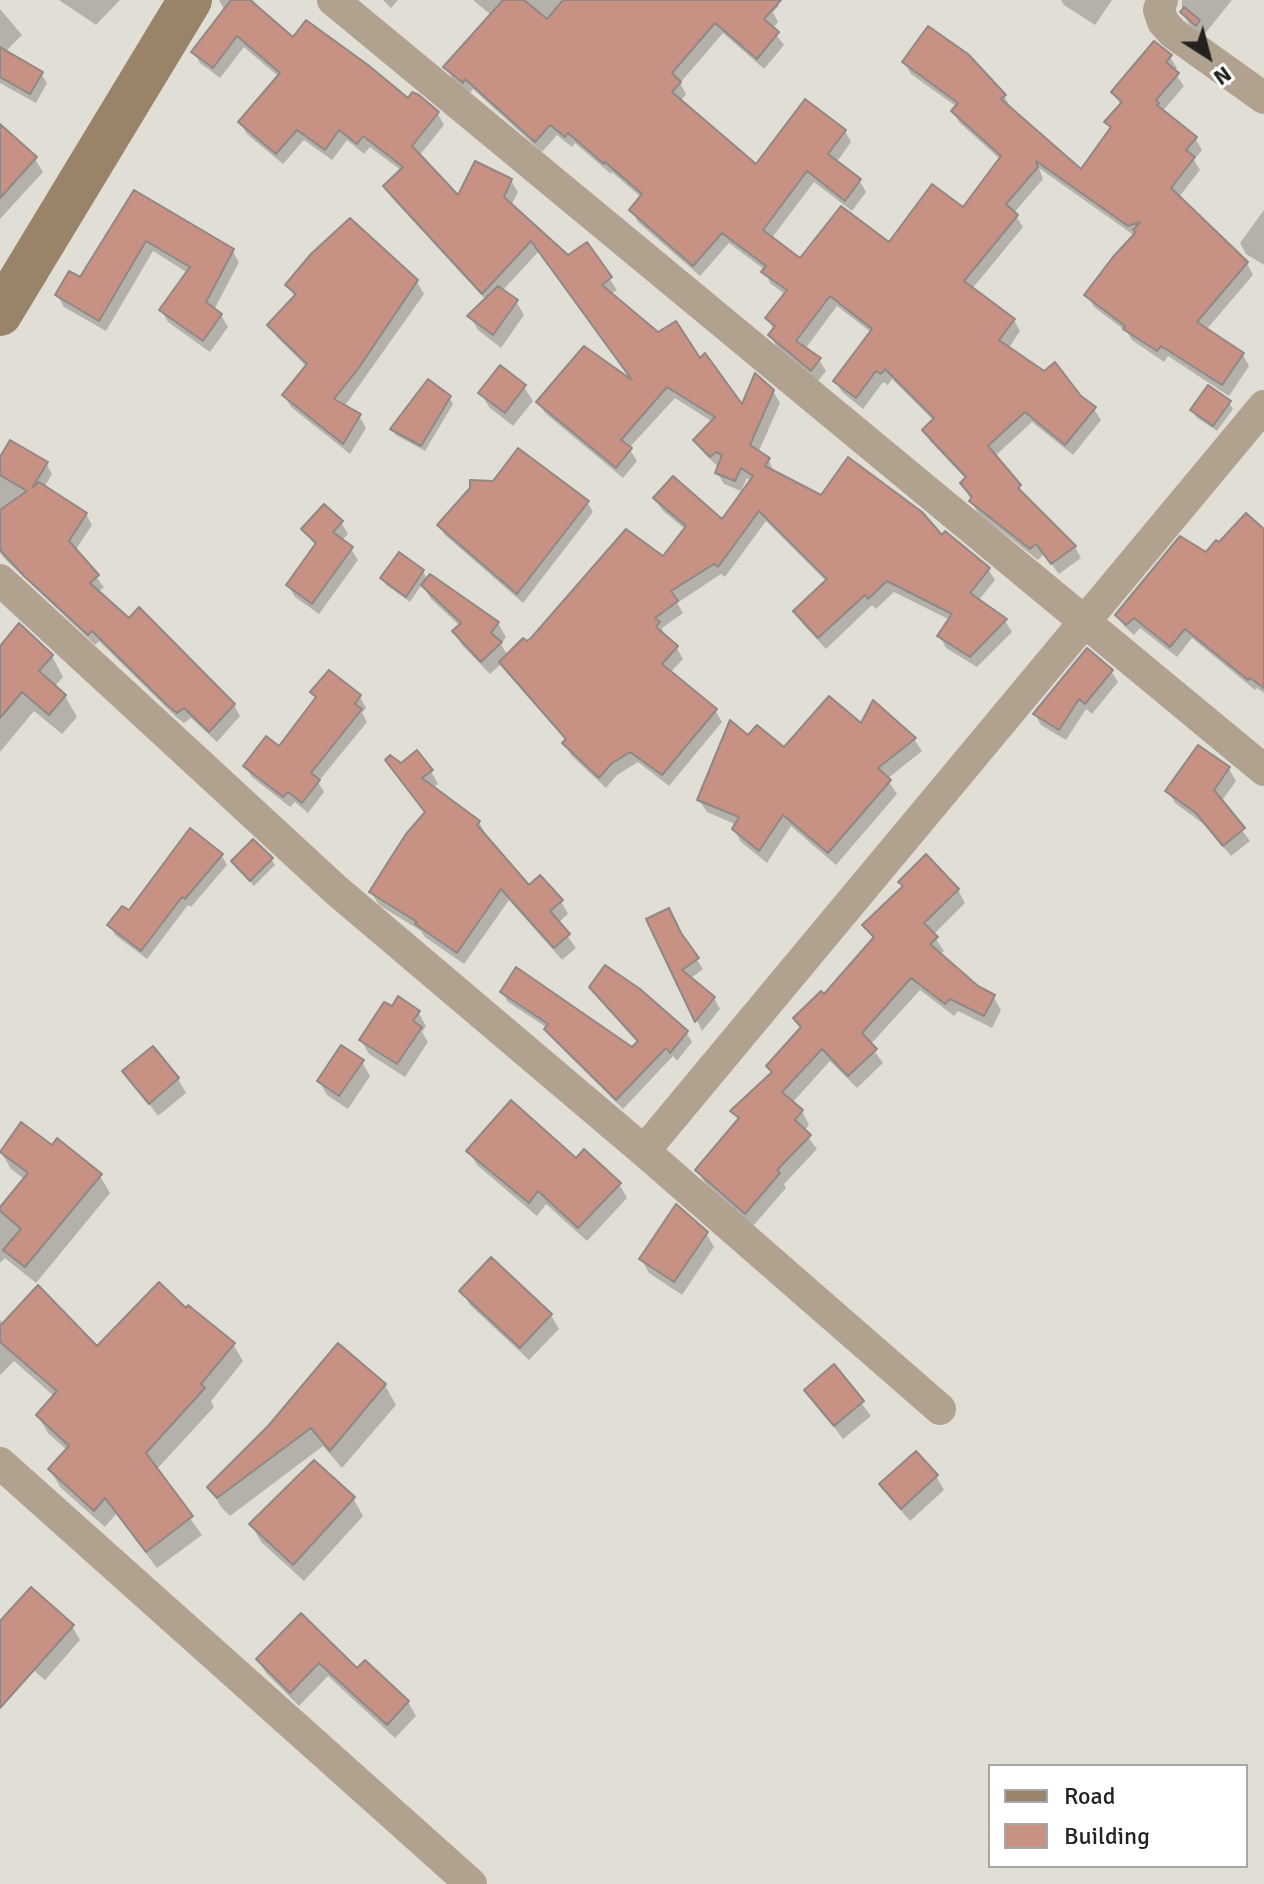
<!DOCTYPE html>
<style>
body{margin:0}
#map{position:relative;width:1264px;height:1884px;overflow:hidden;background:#e1ded6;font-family:Signika,sans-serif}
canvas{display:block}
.legend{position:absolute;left:988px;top:1764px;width:260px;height:104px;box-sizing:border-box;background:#fff;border:2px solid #a7a7a5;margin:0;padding:10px 14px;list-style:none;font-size:24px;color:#24221f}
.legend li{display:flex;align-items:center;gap:16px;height:40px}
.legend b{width:40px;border:2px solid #a7a7a5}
.north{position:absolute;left:1168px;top:16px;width:80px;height:80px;-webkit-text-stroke:6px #fff;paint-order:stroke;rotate:144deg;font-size:22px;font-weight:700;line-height:32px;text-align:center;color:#24221f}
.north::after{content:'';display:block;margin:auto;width:28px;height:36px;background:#24221f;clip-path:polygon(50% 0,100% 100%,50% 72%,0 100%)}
</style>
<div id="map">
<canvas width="1264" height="1884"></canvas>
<ul class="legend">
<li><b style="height:10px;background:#998469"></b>Road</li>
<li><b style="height:22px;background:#c79183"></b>Building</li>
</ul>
<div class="north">N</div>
</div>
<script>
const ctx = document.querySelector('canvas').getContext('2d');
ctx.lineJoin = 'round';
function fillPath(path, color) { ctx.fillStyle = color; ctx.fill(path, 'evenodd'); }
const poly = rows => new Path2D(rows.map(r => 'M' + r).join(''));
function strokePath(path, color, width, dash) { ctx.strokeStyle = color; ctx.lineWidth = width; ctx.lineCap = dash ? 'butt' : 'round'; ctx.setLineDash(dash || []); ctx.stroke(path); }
const shadow = poly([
 [59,0,120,0,96,25],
 [219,0,253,0,263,13,294,40,438,114,444,125,419,156,458,198,511,181,518,192,511,206,568,258,586,244,617,290,610,295,658,335,700,362,743,408,773,391,780,403,758,453,769,460,774,473,821,497,942,538,988,569,995,580,978,601,1005,621,1012,632,977,667,946,648,940,636,950,620,894,592,876,609,872,605,826,649,802,623,796,612,827,582,766,521,725,577,721,574,677,603,683,613,662,628,664,636,677,648,683,659,670,673,715,710,722,722,669,786,638,762,617,775,606,788,571,755,565,743,567,741,508,674,502,663,490,674,462,645,454,632,460,626,431,599,422,584,410,602,386,585,383,579,423,571,427,579,498,623,506,637,501,644,508,656,663,559,686,530,662,510,655,499,723,522,752,481,747,478,741,491,724,484,717,472,719,468,702,451,695,440,713,422,675,398,629,448,637,461,623,478,545,413,538,402,636,384,539,251,502,291,516,301,524,315,501,348,478,330,470,316,486,300,392,198,385,187,402,171,370,147,364,154,347,140,332,160,304,140,283,164,247,134,240,122,279,77,244,47,220,78,200,63,194,52,225,11],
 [383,0,398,0,391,8],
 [473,0,776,0,779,6,773,12,778,22,772,29,784,45,764,69,723,33,680,83,686,94,680,102,756,167,845,131,851,142,836,163,859,180,866,192,852,211,814,182,771,239,801,261,890,244,964,210,1001,160,960,123,953,112,957,107,911,74,904,62,967,56,1004,96,1011,108,1081,172,1111,130,1107,122,1121,105,1113,93,1170,57,1177,68,1174,72,1184,86,1162,112,1195,138,1202,150,1194,160,1200,170,1179,197,1247,263,1253,275,1206,330,1243,355,1249,366,1229,396,1168,356,1164,362,1132,340,1127,332,1094,307,1087,295,1135,236,1039,168,1043,179,1014,213,1023,227,972,289,1014,320,1020,331,1008,349,1080,397,1094,409,1101,420,1073,455,1032,422,994,457,1019,486,1025,498,1075,547,1081,558,1059,574,1044,554,1038,560,978,513,962,483,967,480,931,442,924,430,934,421,892,379,888,385,883,382,863,409,842,392,835,381,872,333,837,306,805,349,819,360,826,371,818,381,777,347,770,335,774,330,768,319,786,295,770,283,765,270,729,243,700,276,638,222,632,210,642,198,612,172,611,174,575,143,572,147,557,135,542,152,473,89,470,93,452,78,446,67,491,15],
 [1061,0,1112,0,1095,25,1064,5],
 [1182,0,1232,0,1203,36,1189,24,1182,12],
 [0,9,22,35,5,52,41,73,47,83,36,103,0,83],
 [0,127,35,159,43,172,0,219],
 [134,193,232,250,239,262,214,310,221,315,228,327,210,352,168,322,161,310,188,273,153,251,106,331,64,307,57,295,81,280],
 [1264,210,1264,265,1246,254,1240,243],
 [417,282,424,294,344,407,359,416,366,428,350,454,291,407,284,395,307,367,277,337,270,326,295,298,288,286],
 [524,387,533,401,513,426,489,407,481,393],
 [449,397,453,404,425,451,396,435,392,429],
 [1229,403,1233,409,1217,431,1196,417,1193,410],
 [0,461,46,463,52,474,44,488,86,514,92,525,75,551,104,587,98,592,234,705,240,716,217,742,191,718,184,723,175,716,99,641,95,645,4,558,0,553],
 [494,483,587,502,593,512,523,603,445,535,439,525],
 [341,522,348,534,341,541,351,549,358,560,319,614,295,597,288,585,316,546,303,530],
 [1264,532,1264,693,1257,688,1255,690,1192,638,1177,657,1140,628,1134,635,1124,626,1118,615,1220,545],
 [0,649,52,656,63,677,54,687,65,696,77,717,62,734,34,711,0,752],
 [1111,671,1118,682,1092,714,1086,709,1066,740,1041,725,1035,714],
 [329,672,360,697,366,708,362,713,367,722,318,782,324,792,308,813,295,802,290,807,252,777,245,766,279,749,317,700,313,693],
 [861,726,914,739,922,751,887,779,897,794,836,865,791,826,767,863,741,842,734,829,737,825,707,812,699,800,749,738,785,750],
 [1198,747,1229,769,1236,781,1221,802,1250,841,1231,856,1205,825,1175,803,1168,791],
 [387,760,431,771,438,784,432,788,479,822,486,835,485,836,529,888,561,901,568,914,558,923,576,948,562,960,509,900,464,964,425,937,421,931,379,905,371,892,426,814],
 [190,831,222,856,227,865,191,907,188,905,147,959,115,935,110,925,129,913],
 [271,859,275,865,254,886,233,862],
 [958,890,965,903,933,935,944,951,939,955,977,988,993,996,1001,1010,992,1028,958,1011,954,1016,920,990,870,1045,883,1063,857,1088,830,1061,792,1103,802,1111,809,1125,804,1131,817,1149,784,1184,786,1188,753,1226,705,1183,697,1170,739,1121,733,1111,773,1074,768,1066,802,1030,795,1019,824,997,874,940,865,926],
 [649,920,683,939,703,969,690,979,714,998,720,1009,702,1031],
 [592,988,686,1032,692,1042,677,1061,673,1056,623,1109,553,1039,546,1027,508,1002,502,992,633,1050,638,1043,598,998],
 [392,1009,418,1012,426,1026,422,1032,428,1042,405,1077,369,1054,361,1040],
 [362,1062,370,1076,348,1109,327,1095,319,1081],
 [125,1071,178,1079,186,1093,158,1116],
 [52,1148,100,1176,110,1193,36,1283,5,1258,0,1263,0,1210,26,1180,11,1169,1,1152],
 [469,1151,576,1161,619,1184,627,1198,587,1241,546,1204,537,1216,477,1165],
 [706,1233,714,1247,682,1295,649,1273,641,1259],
 [462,1291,551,1315,559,1329,529,1360,470,1305],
 [186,1311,233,1344,243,1361,211,1401,214,1407,156,1470,202,1535,157,1568,116,1514,105,1527,60,1487,50,1469,67,1450,48,1433,38,1416,55,1397,14,1361,0,1375,0,1320,4,1324,97,1348],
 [834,1367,871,1416,843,1439,806,1390],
 [385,1385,396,1405,342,1468,323,1446,230,1516,221,1507,210,1487,270,1426],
 [936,1476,944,1490,910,1521,890,1498,882,1484],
 [353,1498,363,1516,304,1581,261,1542,251,1524],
 [301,1616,357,1671,365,1662,408,1702,416,1716,395,1738,328,1676,299,1706,266,1673,258,1660],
 [0,1624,72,1626,80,1640,45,1680,3,1644,0,1638]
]);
const building = poly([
 [231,0,250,0,293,37,306,20,368,65,408,98,412,92,419,95,439,112,412,146,458,195,475,161,512,179,504,197,568,255,587,242,612,277,602,285,658,332,676,321,700,358,705,353,742,404,755,373,774,390,750,445,770,458,765,466,821,495,848,457,922,512,942,535,945,531,990,568,970,593,1007,619,970,657,937,636,952,614,887,581,868,599,865,595,818,638,793,611,827,579,759,511,718,567,714,564,671,591,678,601,655,618,660,622,656,627,678,646,662,664,717,709,662,775,630,752,611,764,599,778,562,743,566,739,499,662,523,638,527,641,531,638,626,529,663,556,686,526,653,498,673,476,722,519,753,476,741,468,735,481,715,473,722,455,716,452,710,457,693,440,715,417,667,387,621,440,632,448,616,468,536,402,584,346,632,380,531,241,482,294,383,186,403,167,363,136,357,144,339,130,325,150,297,130,276,154,238,122,280,73,237,36,213,68,191,52,231,0],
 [503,0,524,0,547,19,563,0,781,0,764,19,779,32,757,59,715,23,672,73,681,82,672,92,756,164,805,99,846,130,828,154,861,179,845,201,807,171,763,230,800,258,841,206,889,242,932,184,963,207,1001,156,951,111,958,103,902,62,928,26,968,54,1006,95,1001,99,1081,169,1111,127,1104,122,1122,102,1111,92,1154,41,1172,55,1166,62,1179,73,1156,100,1159,103,1157,105,1197,137,1186,150,1195,157,1171,188,1248,262,1197,322,1244,353,1222,385,1161,346,1157,351,1123,329,1125,326,1084,295,1113,257,1136,232,1133,230,1140,222,1128,226,1036,161,1038,167,1006,204,1018,215,964,281,1015,319,999,340,1044,371,1055,362,1081,396,1096,407,1065,445,1025,412,988,446,1021,485,1018,488,1076,546,1051,564,1036,544,1030,549,969,501,972,497,960,483,966,477,922,430,934,418,885,369,881,374,876,371,856,398,833,381,872,329,830,296,796,341,821,358,811,371,768,335,775,326,765,318,787,290,761,272,766,266,722,233,693,266,629,210,642,194,605,162,604,164,568,133,565,137,550,125,535,142,465,79,463,83,443,67,503,0],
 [1184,7,1200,20,1196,26,1180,12,1184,7],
 [0,47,43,72,30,94,0,77,0,47],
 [0,124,37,157,0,198,0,124],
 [134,190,234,249,206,302,222,314,203,341,159,310,190,267,146,241,99,321,55,295,69,271,80,277,134,190],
 [350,218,418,280,358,369,334,399,361,414,343,444,282,395,307,364,267,325,296,294,285,285,311,254,350,218],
 [498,286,518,300,493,335,467,316,498,286],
 [500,365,526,385,505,413,478,393,500,365],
 [428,379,451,396,421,446,390,429,428,379],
 [1208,385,1231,401,1213,426,1190,410,1208,385],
 [10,440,48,462,32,488,39,482,87,513,69,541,99,575,90,583,129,618,139,607,235,704,209,732,184,708,177,713,167,705,92,631,88,635,24,576,0,550,0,510,27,491,0,475,0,457,10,440],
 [518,448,589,501,517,594,437,525,470,488,470,480,493,481,518,448],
 [324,504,343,521,333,532,353,547,312,604,286,585,316,543,301,529,324,504],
 [1246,513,1264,529,1264,688,1250,678,1248,680,1185,629,1170,647,1134,618,1126,625,1115,615,1180,536,1206,552,1216,540,1219,542,1246,513],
 [399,552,424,570,406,597,380,578,399,552],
 [430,574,499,622,491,633,502,642,481,662,452,631,461,623,421,585,430,574],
 [19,623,53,655,39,671,66,695,49,715,22,692,0,718,0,646,19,623],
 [1087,648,1113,670,1085,704,1079,699,1059,730,1033,714,1087,648],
 [329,670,361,695,355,704,362,709,311,773,320,780,302,803,288,792,283,797,243,766,266,736,279,746,316,697,310,692,329,670],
 [829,696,861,723,873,700,916,738,878,768,891,780,828,853,783,815,759,851,732,829,739,817,697,800,730,720,748,735,757,725,784,747,829,696],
 [1198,745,1230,767,1214,790,1245,828,1223,846,1196,813,1165,791,1198,745],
 [417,750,433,770,422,778,480,821,477,825,529,885,540,875,563,900,550,911,570,934,554,948,501,889,457,953,415,924,417,922,369,892,406,834,425,812,385,760,390,755,401,763,417,750],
 [190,828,223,854,185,899,182,897,141,951,107,925,122,906,129,910,190,828],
 [253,839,273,858,250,881,231,861,253,839],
 [926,854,959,889,924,923,938,937,930,944,978,986,995,995,984,1016,950,999,945,1004,911,978,862,1033,877,1049,848,1076,822,1049,782,1092,803,1110,795,1120,811,1135,777,1170,780,1173,745,1214,695,1170,739,1118,730,1111,772,1072,766,1066,801,1027,793,1018,821,991,824,994,874,937,862,925,903,886,898,882,926,854],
 [669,908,681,933,699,958,682,970,715,997,695,1022,646,919,669,908],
 [605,965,640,989,688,1031,670,1053,666,1048,616,1100,544,1029,548,1024,500,992,516,967,632,1047,638,1041,589,987,605,965],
 [398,996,420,1011,413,1021,422,1027,397,1064,359,1040,384,1002,392,1006,398,996],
 [341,1045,364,1060,339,1096,317,1081,341,1045],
 [153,1046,179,1078,149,1104,122,1071,153,1046],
 [511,1100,576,1158,584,1149,621,1183,578,1228,538,1191,529,1203,466,1151,511,1100],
 [21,1122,52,1145,57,1138,102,1174,25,1267,3,1250,21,1229,0,1211,0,1207,28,1173,0,1152,21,1122],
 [676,1204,708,1232,674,1282,639,1259,676,1204],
 [491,1257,552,1314,520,1348,459,1291,491,1257],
 [159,1282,186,1308,188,1305,235,1343,201,1384,205,1388,146,1453,193,1516,146,1552,105,1498,94,1511,48,1469,69,1446,36,1415,57,1391,0,1342,0,1326,38,1285,97,1346,159,1282],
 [338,1343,386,1384,330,1451,311,1428,217,1498,207,1487,269,1425,338,1343],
 [834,1364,864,1401,834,1426,804,1390,834,1364],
 [916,1451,938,1475,901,1509,879,1484,916,1451],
 [314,1460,355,1497,293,1565,249,1524,314,1460],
 [31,1587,74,1625,0,1708,0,1621,31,1587],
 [301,1613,357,1668,365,1660,409,1701,387,1725,319,1663,290,1693,256,1659,301,1613]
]);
const street = poly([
 [333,0,1264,770],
 [1162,0,1159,10,1163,22,1173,33,1264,98],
 [0,580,336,890,644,1151,1264,406],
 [644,1151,940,1409],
 [0,1463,471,1884]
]);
const secondary = poly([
 [0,314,190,0]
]);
fillPath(shadow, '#0003');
fillPath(building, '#c79183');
strokePath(building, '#918885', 2);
strokePath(street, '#b0a28f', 32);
strokePath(secondary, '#998469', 44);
</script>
